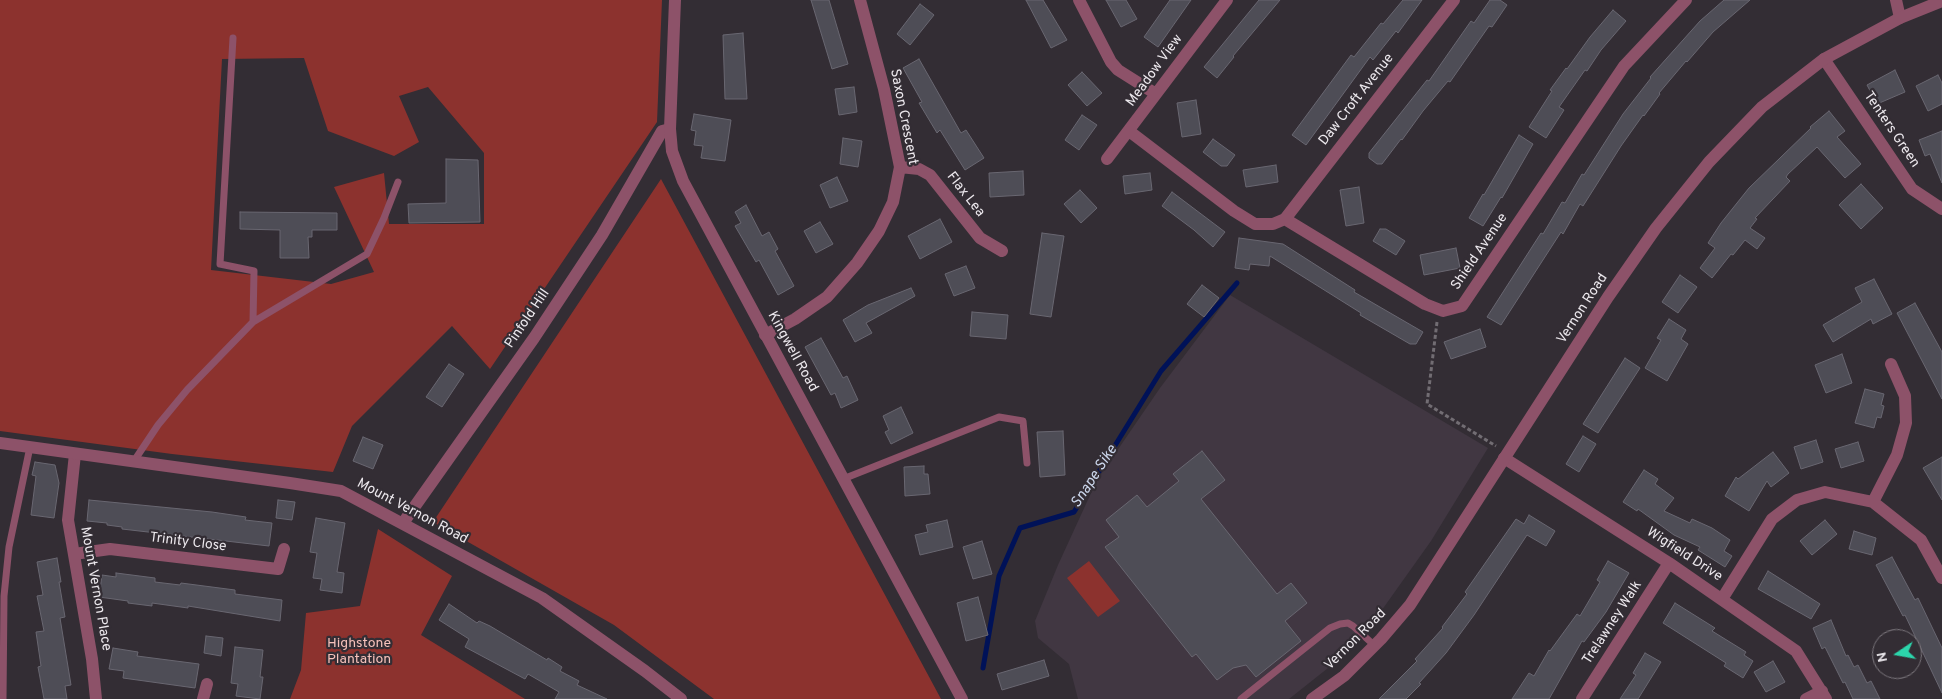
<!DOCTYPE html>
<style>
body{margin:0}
#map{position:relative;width:1942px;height:699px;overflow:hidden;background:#332d34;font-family:Overpass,sans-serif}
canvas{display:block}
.north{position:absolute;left:1872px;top:629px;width:50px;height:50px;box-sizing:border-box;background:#332d34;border:1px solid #7d787e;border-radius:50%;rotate:258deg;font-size:14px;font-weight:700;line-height:20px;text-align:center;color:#ece8ed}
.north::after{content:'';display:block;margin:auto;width:18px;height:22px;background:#2cd5ab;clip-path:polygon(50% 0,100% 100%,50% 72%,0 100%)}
</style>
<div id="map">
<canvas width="1942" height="699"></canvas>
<div class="north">N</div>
</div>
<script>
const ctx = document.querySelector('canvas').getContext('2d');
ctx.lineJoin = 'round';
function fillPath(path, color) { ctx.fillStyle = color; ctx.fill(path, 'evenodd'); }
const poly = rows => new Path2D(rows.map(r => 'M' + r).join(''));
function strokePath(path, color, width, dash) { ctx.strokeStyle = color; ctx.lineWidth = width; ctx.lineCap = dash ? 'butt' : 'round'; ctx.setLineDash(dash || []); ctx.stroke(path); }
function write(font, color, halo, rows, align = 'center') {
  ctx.font = font + ' Overpass,sans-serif'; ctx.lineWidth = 4.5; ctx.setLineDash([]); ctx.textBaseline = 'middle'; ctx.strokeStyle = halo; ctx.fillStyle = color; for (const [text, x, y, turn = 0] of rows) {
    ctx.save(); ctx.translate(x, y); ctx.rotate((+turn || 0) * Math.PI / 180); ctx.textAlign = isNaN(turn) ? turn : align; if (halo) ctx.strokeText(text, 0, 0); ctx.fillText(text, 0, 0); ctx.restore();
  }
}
const built = poly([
 [1230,295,1488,448,1431,541,1357,645,1289,699,1078,699,1069,664,1038,638,1035,621,1058,565,1097,480,1160,388]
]);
const green = poly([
 [0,0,662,0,657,122,490,369,452,326,352,426,333,472,172,454,0,431],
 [304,58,328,131,394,156,419,142,399,96,428,87,484,153,484,224,389,224,384,173,334,187,374,272,331,284,211,270,222,59],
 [661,179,941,699,714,699,614,625,433,522],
 [378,529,452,576,421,635,525,699,290,699,301,670,306,613,360,606],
 [1089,561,1120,601,1098,617,1067,578]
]);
const stream = poly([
 [983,668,999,576,1020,528,1074,512,1161,371,1237,283]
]);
const building = poly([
 [811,0,829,0,848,64,832,69,811,0],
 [1026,0,1043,0,1067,40,1051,48,1026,0],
 [1106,0,1126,0,1137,19,1121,27,1106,0],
 [1170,0,1191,0,1158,47,1144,37,1170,0],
 [1259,0,1280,0,1233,56,1234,57,1217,78,1204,67,1259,0],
 [1403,0,1422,0,1398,33,1396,31,1373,60,1370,57,1306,145,1292,135,1351,55,1354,57,1381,23,1383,24,1403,0],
 [1490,0,1500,0,1507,5,1492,27,1489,26,1450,82,1448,81,1423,111,1402,140,1401,139,1382,164,1377,164,1369,158,1369,153,1427,80,1429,81,1471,21,1474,23,1490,0],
 [1724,0,1750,0,1713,32,1687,62,1686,61,1659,93,1660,94,1644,116,1643,115,1621,146,1583,206,1580,204,1563,234,1561,232,1501,325,1487,317,1541,233,1543,234,1562,202,1565,203,1582,174,1584,175,1623,114,1651,78,1650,77,1700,21,1724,0],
 [920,4,934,15,910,45,897,34,920,4],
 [1613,10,1626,21,1601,50,1587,71,1585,70,1559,107,1564,110,1546,138,1529,127,1552,91,1550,90,1566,68,1567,69,1590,37,1613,10],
 [743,33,747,99,725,99,723,35,743,33],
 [919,59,961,133,966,130,984,158,965,170,940,130,937,133,919,103,922,102,903,68,919,59],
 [1895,70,1905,92,1877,104,1867,85,1895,70],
 [1082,72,1102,93,1087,106,1068,85,1082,72],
 [1938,75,1942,83,1942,104,1928,111,1916,86,1938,75],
 [854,87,857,112,839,115,835,89,854,87],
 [1196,100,1201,134,1182,137,1177,103,1196,100],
 [1829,111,1845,131,1837,137,1861,164,1845,178,1817,147,1788,174,1786,177,1790,181,1755,218,1757,219,1750,228,1765,238,1757,249,1745,240,1733,255,1731,254,1712,278,1700,268,1715,248,1708,243,1721,223,1749,188,1811,128,1810,127,1829,111],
 [694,114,731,120,725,161,701,158,703,146,694,145,696,131,691,130,694,114],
 [1082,115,1097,125,1079,150,1065,140,1082,115],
 [1942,131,1942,183,1930,154,1925,156,1919,140,1942,131],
 [1519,135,1533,144,1502,198,1501,197,1483,226,1469,218,1483,194,1484,195,1519,135],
 [843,138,862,141,858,167,840,164,843,138],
 [1213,139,1235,155,1227,166,1221,166,1203,152,1213,139],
 [446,159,478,160,480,222,409,223,408,204,446,203,446,159],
 [1276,165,1278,182,1246,187,1243,170,1276,165],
 [1023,171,1024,195,990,197,989,173,1023,171],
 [1150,173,1152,190,1125,194,1123,176,1150,173],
 [837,177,848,201,830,208,820,185,837,177],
 [1861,184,1883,208,1861,229,1839,205,1861,184],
 [1359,187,1364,223,1346,226,1340,190,1359,187],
 [1080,190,1097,208,1081,223,1064,204,1080,190],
 [1172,192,1225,232,1213,247,1194,230,1162,206,1172,192],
 [746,205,762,236,769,232,778,249,775,251,794,286,778,295,759,260,756,262,735,226,741,223,735,212,746,205],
 [240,212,337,213,337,230,312,230,312,237,308,237,309,258,280,258,280,230,240,229,240,212],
 [940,219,952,242,920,259,908,236,940,219],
 [820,222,833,244,816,253,804,231,820,222],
 [1380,229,1386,229,1405,241,1396,255,1373,241,1380,229],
 [1042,233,1064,236,1051,317,1030,314,1042,233],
 [1239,238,1283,244,1355,290,1354,292,1423,332,1416,344,1410,344,1360,315,1361,313,1270,256,1269,266,1250,264,1249,270,1235,268,1239,238],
 [1456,248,1460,268,1424,275,1420,255,1456,248],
 [966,266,975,288,954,296,945,274,966,266],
 [1680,275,1697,287,1678,313,1662,302,1680,275],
 [1874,279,1892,314,1873,324,1871,319,1833,342,1823,325,1862,302,1855,288,1874,279],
 [1202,285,1219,298,1204,317,1187,304,1202,285],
 [911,288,915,296,866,323,872,333,855,342,843,320,868,305,911,288],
 [1915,303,1942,352,1942,399,1897,313,1915,303],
 [972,312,1008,315,1006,339,970,336,972,312],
 [1669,319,1686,330,1681,339,1688,344,1667,381,1645,368,1661,340,1657,338,1669,319],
 [1480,329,1486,347,1451,359,1444,342,1480,329],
 [821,338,843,378,847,376,858,400,841,408,835,393,831,395,805,347,821,338],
 [1842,354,1852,383,1826,393,1815,365,1842,354],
 [1625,358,1640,368,1598,433,1583,424,1625,358],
 [449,364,464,374,442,407,426,397,449,364],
 [1865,389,1884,394,1881,405,1884,406,1881,418,1877,417,1874,428,1855,423,1865,389],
 [901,407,913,433,891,444,885,432,889,430,883,416,901,407],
 [1063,431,1065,475,1040,477,1037,432,1063,431],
 [1583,436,1596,444,1579,472,1566,464,1583,436],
 [363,437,383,445,373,469,353,461,363,437],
 [1816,440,1823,462,1801,469,1794,447,1816,440],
 [1858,442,1864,461,1841,468,1835,449,1858,442],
 [1202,451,1225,480,1201,499,1277,594,1291,583,1307,603,1285,621,1301,641,1256,677,1246,665,1233,668,1217,680,1196,654,1192,657,1105,547,1119,537,1106,520,1137,495,1147,507,1179,481,1173,474,1202,451],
 [1773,452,1789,473,1771,487,1767,481,1749,511,1725,496,1736,477,1738,479,1773,452],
 [1942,457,1942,500,1923,468,1942,457],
 [35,462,55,465,59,483,54,518,31,515,36,476,32,475,35,462],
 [924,466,924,474,928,474,930,494,905,496,904,467,924,466],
 [1644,470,1658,479,1655,484,1674,498,1664,511,1690,523,1692,519,1712,528,1730,540,1724,551,1732,556,1725,567,1698,550,1700,547,1674,535,1638,509,1637,511,1623,502,1644,470],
 [89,500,212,512,246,517,245,520,272,523,269,546,122,529,122,527,107,525,107,523,87,521,89,500],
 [278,500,295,502,292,520,276,518,278,500],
 [1529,515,1555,531,1546,546,1527,535,1474,615,1446,653,1419,683,1421,684,1406,699,1379,699,1417,661,1415,659,1443,628,1442,627,1467,594,1465,592,1516,519,1524,524,1529,515],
 [316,518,345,523,337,572,344,573,342,593,320,590,322,579,313,578,317,553,310,552,316,518],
 [947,520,953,547,920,555,915,535,928,532,926,525,947,520],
 [1825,520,1837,534,1812,555,1800,541,1825,520],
 [1854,531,1876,538,1872,555,1849,549,1854,531],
 [982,541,992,574,973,579,963,547,982,541],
 [1892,557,1915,600,1918,598,1942,648,1942,693,1905,615,1903,616,1876,565,1892,557],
 [57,558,61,582,59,582,65,617,60,618,71,685,65,686,67,699,44,699,38,667,41,666,36,632,44,631,37,596,43,595,37,562,57,558],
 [1608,561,1629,573,1606,612,1584,642,1582,641,1549,699,1512,699,1529,673,1534,676,1549,650,1550,651,1577,614,1580,616,1600,582,1597,580,1608,561],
 [1768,571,1820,604,1811,619,1758,589,1768,571],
 [116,573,155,578,155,582,180,585,181,583,235,590,235,594,282,600,280,621,188,606,188,608,152,603,152,606,128,603,128,601,99,597,102,575,116,577,116,573],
 [978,597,988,635,966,641,957,603,978,597],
 [1675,603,1715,628,1712,631,1746,652,1744,655,1753,661,1743,678,1724,666,1726,663,1663,623,1675,603],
 [449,604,477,623,479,621,490,626,547,660,548,658,562,667,560,671,579,681,577,685,607,699,555,699,559,692,528,674,525,679,465,647,469,639,439,620,449,604],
 [1831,620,1846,656,1848,655,1854,667,1858,665,1867,683,1871,681,1880,699,1853,699,1845,682,1843,683,1825,647,1822,649,1813,628,1831,620],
 [206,636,223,638,221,656,204,653,206,636],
 [235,647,263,650,260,677,263,677,260,699,236,696,238,684,231,683,235,647],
 [113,648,138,652,137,656,199,664,195,688,123,678,124,671,109,669,113,648],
 [1645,653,1661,662,1638,699,1620,699,1636,675,1633,673,1645,653],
 [1044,660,1049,676,1002,690,997,674,1044,660],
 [1773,661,1785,682,1766,692,1754,672,1773,661]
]);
const path = poly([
 [1437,322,1427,404,1496,446]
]);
const service = poly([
 [233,38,220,264,254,271,253,322],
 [134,461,158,425,187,390,253,322,367,254,384,218,398,182],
 [843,479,999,417,1023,421,1027,463],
 [3,699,4,596,9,547,30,447],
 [1241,699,1330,628,1340,624,1348,623,1353,626,1375,646]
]);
const minor = poly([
 [1079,0,1111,62,1118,70,1156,94],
 [1896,0,1900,18],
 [1824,59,1912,189,1942,209],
 [1129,131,1234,211,1255,224,1273,224,1285,219,1454,0],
 [1107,159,1227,0],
 [900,167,919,169,930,175,980,238,1002,251],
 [1285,219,1425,304,1443,311,1462,306,1624,66,1686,0],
 [765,335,795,319,827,297,857,263,879,231,893,202,900,167,884,89,860,0],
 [75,454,68,520,92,659,96,699],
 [1504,458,1669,563,1796,651,1826,699],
 [1873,502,1897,455,1906,423,1905,396,1891,364],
 [403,523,534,338,602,235,662,131,670,129],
 [74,554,110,549,278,569,284,549],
 [1722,599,1772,519,1797,500,1825,492,1873,502,1921,540,1942,578],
 [203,699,207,684],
 [1582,699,1669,563],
 [1806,699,1822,691]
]);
const tertiary = poly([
 [675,0,670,129,672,151,683,181,962,699],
 [0,443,290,483,341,491,542,598,645,671,681,699],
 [1312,699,1344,676,1381,639,1410,605,1608,297,1656,228,1709,162,1762,107,1824,59,1900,18,1942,1]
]);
const streetNames = [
 ["Meadow View",1155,71,-54],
 ["Daw Croft Avenue",1357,100,-52],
 ["Saxon Crescent",903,117,79],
 ["Tenters Green",1891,130,56],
 ["Flax Lea",965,195,52],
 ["Shield Avenue",1480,252,-56],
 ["Vernon Road",1583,309,-57],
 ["Pinfold Hill",528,319,-56],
 ["Kingwell Road",792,352,61],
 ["Mount Vernon Road",412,512,28],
 ["Trinity Close",188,543,7],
 ["Wigfield Drive",1684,555,33],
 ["Mount Vernon Place",95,589,80],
 ["Trelawney Walk",1613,623,-57],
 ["Vernon Road",1356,640,-45]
];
const parkNames = [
 ["Highstone",359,644],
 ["Plantation",359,660]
];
const waterNames = [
 ["Snape Sike",1095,477,-57]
];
fillPath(built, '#413742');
fillPath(green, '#8c322e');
strokePath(stream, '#001258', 5);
fillPath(building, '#4e4d56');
strokePath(building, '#696771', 1);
strokePath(path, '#726d73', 3, [4, 2.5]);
strokePath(service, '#8d5269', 7);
strokePath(minor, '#8d5269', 12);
strokePath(tertiary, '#8d5269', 12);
write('14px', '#ece8ed', '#332d34', streetNames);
write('14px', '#f6c1ba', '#332d34', parkNames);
write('italic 15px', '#cbd6eb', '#332d34', waterNames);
</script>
